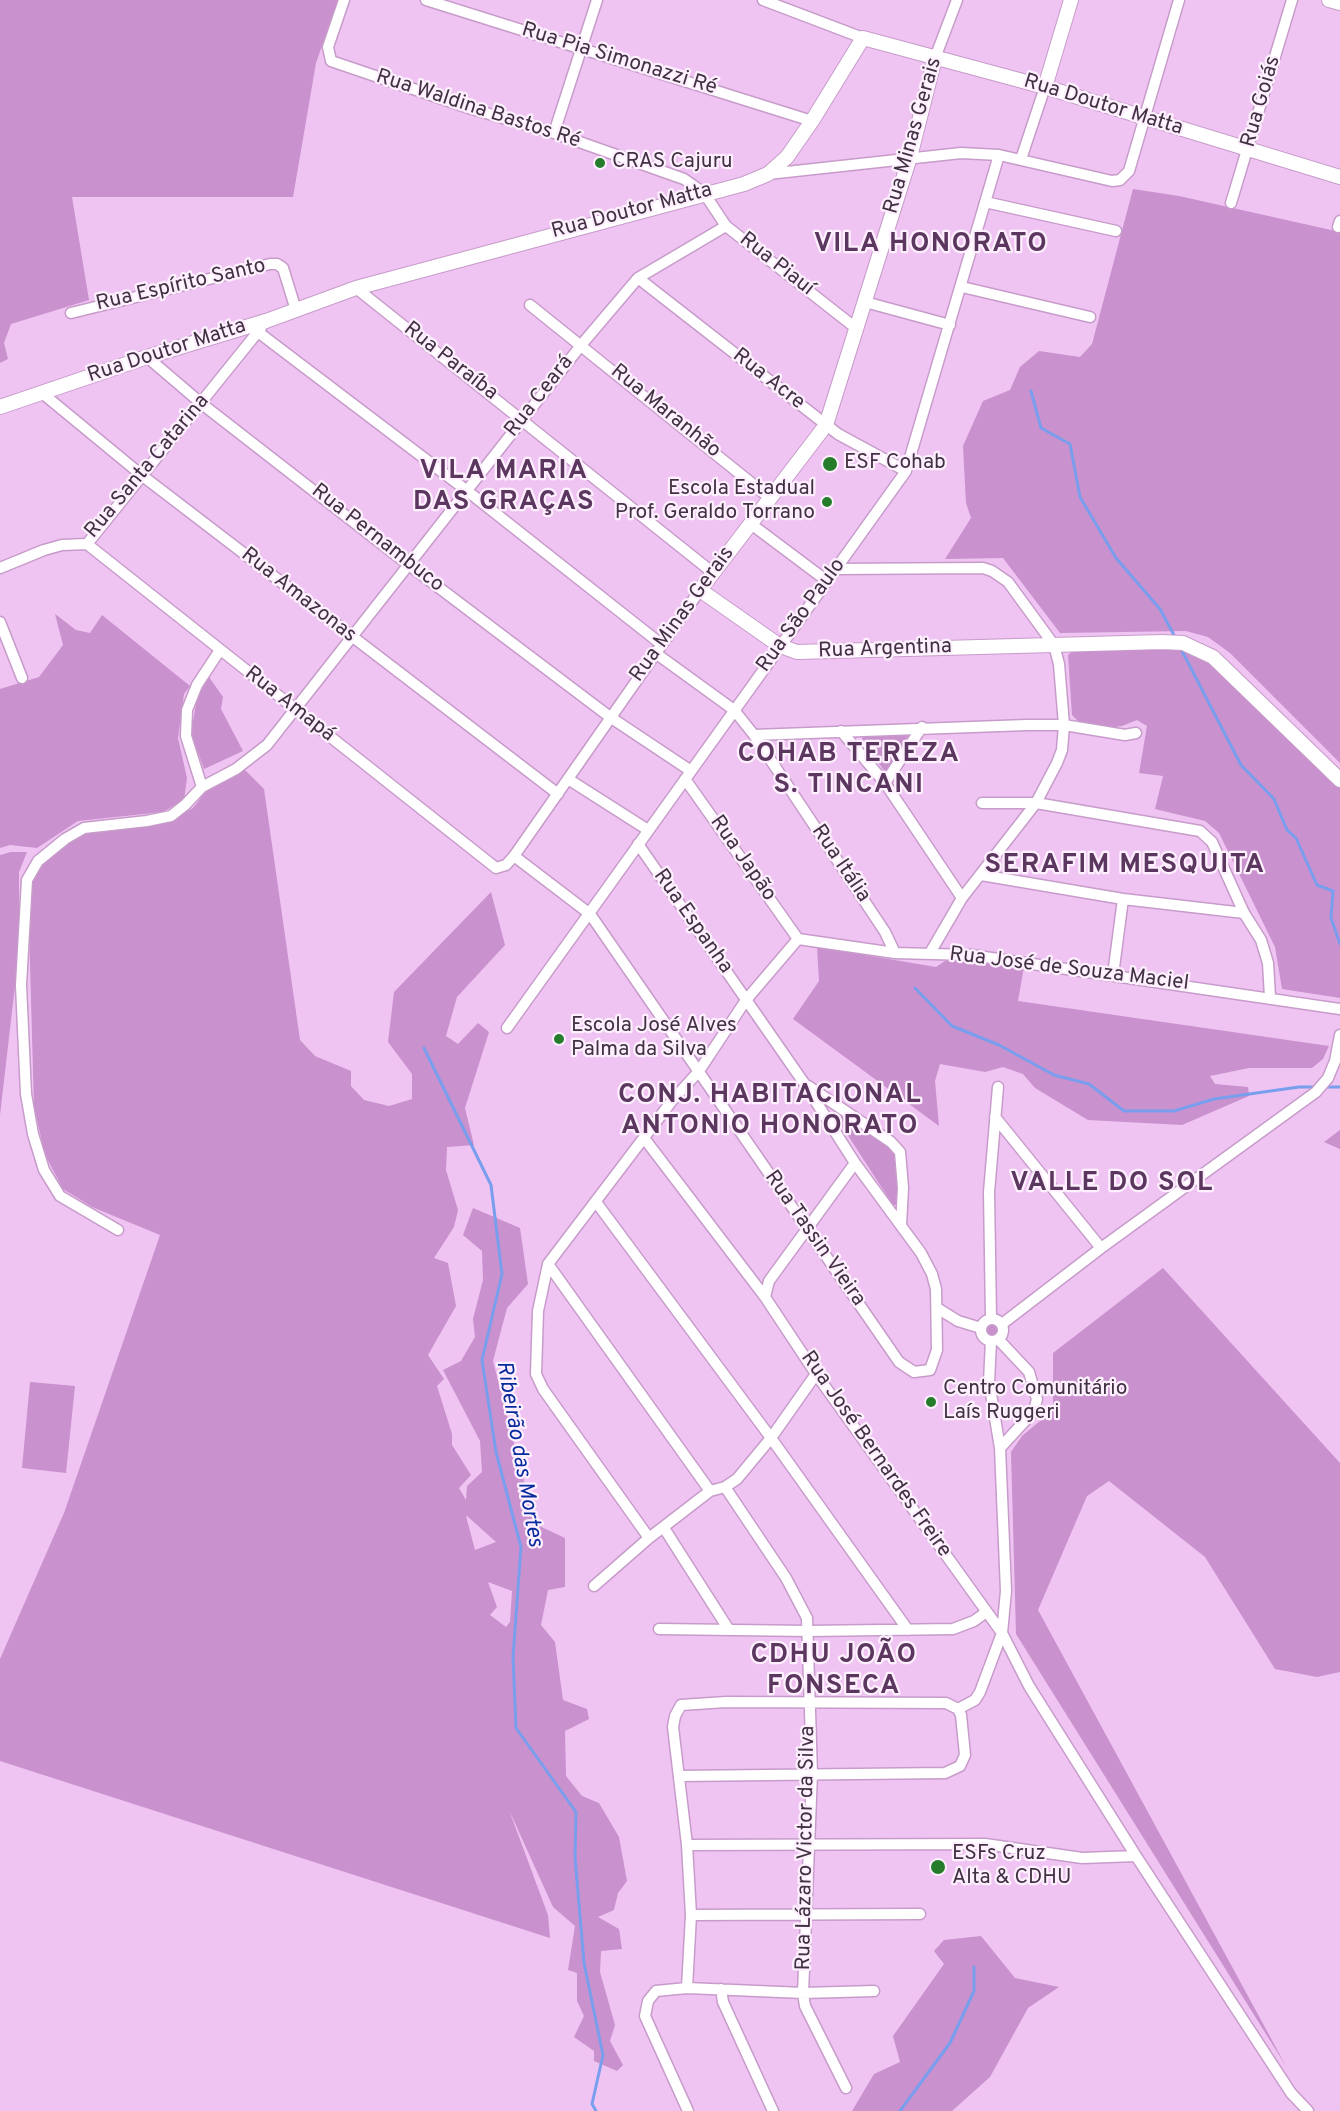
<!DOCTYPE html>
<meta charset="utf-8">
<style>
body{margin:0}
canvas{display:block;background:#efc3f2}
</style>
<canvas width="1340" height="2111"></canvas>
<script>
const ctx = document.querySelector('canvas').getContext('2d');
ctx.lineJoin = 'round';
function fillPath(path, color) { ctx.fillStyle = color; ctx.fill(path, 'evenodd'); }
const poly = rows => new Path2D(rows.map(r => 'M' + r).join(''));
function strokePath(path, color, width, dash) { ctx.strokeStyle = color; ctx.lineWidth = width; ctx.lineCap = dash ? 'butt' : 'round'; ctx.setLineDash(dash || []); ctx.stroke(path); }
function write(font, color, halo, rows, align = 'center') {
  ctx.font = font + ' Overpass,sans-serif'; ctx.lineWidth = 4.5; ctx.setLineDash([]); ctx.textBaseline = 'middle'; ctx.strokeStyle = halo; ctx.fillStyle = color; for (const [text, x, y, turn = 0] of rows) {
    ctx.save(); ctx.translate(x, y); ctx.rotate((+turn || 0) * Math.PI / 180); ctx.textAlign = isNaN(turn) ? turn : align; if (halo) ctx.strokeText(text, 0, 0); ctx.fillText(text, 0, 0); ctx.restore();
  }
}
const green = poly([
 [0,0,338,0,316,63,293,197,72,197,89,300,11,324,4,343,8,359,0,363],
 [1133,189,1179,196,1340,232,1340,763,1230,653,1208,637,1186,631,1060,633,1003,558,945,559,971,518,966,503,963,446,983,401,1010,390,1020,367,1039,351,1080,357,1092,344],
 [55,614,76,630,90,633,102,615,190,686,184,694,178,738,187,778,184,800,163,812,78,821,37,848,10,845,0,848,0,689,39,677,63,645],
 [1075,649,1175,649,1195,653,1216,663,1340,788,1340,998,1282,989,1275,947,1219,833,1205,821,1155,809,1163,776,1139,773,1147,726,1137,720,1122,726,1108,728,1079,722,1072,715,1068,655],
 [209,677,223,697,221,709,243,751,204,769,191,734,197,698],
 [912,730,885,772,862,740,863,735],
 [242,767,264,789,300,1040,315,1056,351,1071,351,1086,364,1100,389,1106,412,1099,412,1074,388,1042,394,992,491,892,505,945,457,997,446,1036,458,1044,478,1023,489,1032,465,1108,474,1145,447,1147,446,1170,458,1210,454,1227,434,1258,448,1263,456,1306,428,1355,444,1379,437,1386,452,1434,452,1445,471,1475,459,1488,466,1500,467,1486,482,1472,480,1441,443,1370,461,1361,475,1337,473,1319,483,1280,482,1251,463,1235,473,1208,520,1228,528,1284,507,1308,493,1361,535,1524,565,1538,565,1587,548,1590,541,1625,555,1642,563,1700,587,1709,589,1719,565,1731,566,1776,582,1796,599,1803,619,1837,627,1881,618,1893,614,1910,598,1917,619,1929,622,1949,601,1951,600,1972,615,2025,610,2041,623,2065,617,2071,594,2061,594,2051,574,2037,584,2016,577,2001,577,1973,568,1970,575,1926,553,1907,509,1810,548,1915,550,1938,0,1761,0,1659,64,1513,160,1235,92,1207,63,1189,45,1155,34,1107,28,893,33,878,42,863,81,830,166,822,193,808,211,785],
 [466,1516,467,1516,496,1542,475,1550],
 [488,1582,512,1591,510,1622,506,1627,490,1615,497,1607],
 [11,852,27,852,19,872,19,951,0,1115,0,855],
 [817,947,936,967,951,957,1024,967,1018,1001,1329,1046,1323,1059,1312,1068,1249,1068,1210,1076,1215,1084,1248,1087,1249,1096,1182,1125,1088,1120,1035,1088,1023,1074,1003,1067,985,1072,940,1064,935,1081,939,1126,793,1019,819,981],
 [837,1111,894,1149,898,1156,897,1205,893,1205,836,1117],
 [1340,1130,1340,1149,1324,1142],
 [1163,1268,1340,1463,1340,1672,1317,1677,1275,1669,1205,1557,1109,1481,1087,1496,1038,1610,1286,2066,1016,1634,1011,1452,1022,1436,1053,1410,1053,1353],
 '985 1329a8 8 0 1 1 16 0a8 8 0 1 1-16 0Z',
 [30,1382,75,1386,66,1473,22,1468],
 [981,1936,1015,1978,1059,1987,1028,2008,990,2077,952,2111,852,2111,874,2074,900,2062,893,2036,944,1964,934,1951,944,1940]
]);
const stream = poly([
 [1031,391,1041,428,1070,444,1080,497,1116,558,1160,609,1175,637],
 [1181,649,1241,765,1274,799,1287,830,1296,838,1317,885,1333,891,1331,918,1340,944],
 [915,988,952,1026,999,1045,1054,1075,1089,1084,1124,1111,1174,1111,1214,1099,1299,1087,1317,1087],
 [424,1048,491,1185,502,1274,482,1360,496,1452,521,1547,513,1657,516,1728,576,1812,575,1857,584,1963,603,2055,592,2104,596,2111],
 [1324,1087,1340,1087],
 [900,2111,950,2043,974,1991,974,1967]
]);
const minor = poly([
 [344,0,328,47,331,61,472,109,554,133,684,179,704,193,726,226,857,329],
 [426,0,812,121],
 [763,0,863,38],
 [935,58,957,0],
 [554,133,597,0],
 [1021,159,1045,87],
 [768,174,961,153,999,155,1112,181,1120,180,1129,171,1179,0],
 [985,202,1116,231],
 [1231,203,1292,0],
 [1338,227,1340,221],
 [638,278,838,434,906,471],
 [962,287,1090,317],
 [356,288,712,572],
 [865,302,950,325],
 [530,305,770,498],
 [71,313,270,264,277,264,283,268,296,310],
 [258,332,466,490,661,644],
 [147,357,202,404,409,565,610,717,691,771],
 [42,393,144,477,558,794],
 [751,524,827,581],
 [87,544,496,868,506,865,514,856,700,590],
 [0,568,44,550,62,545,87,544,261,328],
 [836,569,983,568,992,571,1008,582,1054,645,1059,664,1064,725,1062,750,1057,763,1036,803,962,898,930,953],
 [0,622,22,678],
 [654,652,734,710,754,735,885,932,895,953],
 [841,731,885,783,962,898],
 [754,735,1027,725,1064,725,1125,735,1136,733],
 [568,779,648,830],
 [685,779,798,939],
 [885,783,922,727],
 [202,787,186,736,187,710,197,685,220,650],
 [982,803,1036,803,1200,831,1212,842,1244,913,1261,940,1268,963,1270,997],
 [514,856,590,914,899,1362,914,1372,930,1370,937,1350,936,1289,932,1274,921,1253,855,1163,804,1083,638,844],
 [981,875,1123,899,1244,913],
 [798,939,895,953,971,955,1340,1009],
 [1113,975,1123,899],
 [507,1028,906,471,999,155],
 [808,1086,891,1142,900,1152,903,1188,901,1225],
 [995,1117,1101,1248],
 [644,1138,765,1297,816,1374,1002,1633,1029,1686,1136,1856,1291,2093,1308,2111],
 [596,1202,771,1438,908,1630],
 [118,1230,60,1196,44,1170,33,1134,26,1094,21,985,27,880,38,861,65,839,84,828,147,821,171,816,185,805,202,787,236,769,267,745,582,344,638,278,726,226],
 [548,1264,538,1311,536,1374,543,1389,649,1538],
 [765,1297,769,1281,855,1163],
 [937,1308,958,1321,981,1328],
 [991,1318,989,1192,998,1087],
 '981 1330a11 11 0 1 1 22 0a11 11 0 1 1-22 0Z',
 [1002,1324,1101,1248,1316,1092,1328,1078,1335,1061,1340,1035],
 [991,1341,989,1382,1000,1448],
 [725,1487,786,1578,807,1618,812,1774,803,1993,805,2006,846,2088],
 [710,1491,548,1264,671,1102,699,1071,746,1000,798,939],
 [664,1528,729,1630],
 [594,1586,649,1538,710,1491,725,1487,737,1479,771,1438,816,1374],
 [659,1629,809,1631,953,1629,974,1621,985,1613],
 [958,1709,975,1700,980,1692,1002,1633,1006,1591,1000,1448,1034,1411,1037,1399,1029,1372,998,1339],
 [679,1776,945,1773,960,1766,965,1755,961,1715,958,1709,946,1703,726,1702,681,1705,675,1716,673,1727,687,1845,691,1915,687,1988],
 [687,1845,985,1844,1082,1858,1136,1856],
 [691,1915,920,1914],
 [721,1989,723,2002,773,2111],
 [688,2111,645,2016,648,2001,656,1991,687,1988,803,1993,874,1991]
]);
const tertiary = poly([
 [1329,0,1340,3],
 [935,58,910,157,826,425,700,590,780,646,797,652,1162,642,1183,643,1213,657,1340,780],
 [1045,87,1071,0],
 [0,407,147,357,266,321,356,288,744,184,768,174,787,157,812,121,863,38,1045,87,1340,177]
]);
const markers = [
 [600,163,6,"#257d2c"],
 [830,464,8,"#257d2c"],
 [827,502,6,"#257d2c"],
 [559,1039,6,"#257d2c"],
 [931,1402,6,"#257d2c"],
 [938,1867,8,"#257d2c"]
];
const streetNames = [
 ["Rua Pia Simonazzi Ré",619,60,17],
 ["Rua Goiás",1262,102,-74],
 ["Rua Doutor Matta",1103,106,17],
 ["Rua Waldina Bastos Ré",478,110,18],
 ["Rua Minas Gerais",914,136,-74],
 ["Rua Doutor Matta",632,212,-15],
 ["Rua Piauí",776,265,38],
 ["Rua Espírito Santo",181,286,-13],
 ["Rua Doutor Matta",167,352,-18],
 ["Rua Paraíba",450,362,38],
 ["Rua Acre",768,380,38],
 ["Rua Ceará",540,397,-52],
 ["Rua Maranhão",665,412,39],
 ["Rua Santa Catarina",148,467,-50],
 ["Rua Pernambuco",377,539,38],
 ["Rua Amazonas",298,596,38],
 ["Rua Minas Gerais",683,615,-54],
 ["Rua São Paulo",802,616,-54],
 ["Rua Argentina",885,650,-2],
 ["Rua Amapá",289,705,38],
 ["Rua Japão",742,859,55],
 ["Rua Itália",840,864,56],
 ["Rua Espanha",692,922,55],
 ["Rua José de Souza Maciel",1069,970,7],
 ["Rua Tassin Vieira",814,1239,55],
 ["Rua José Bernardes Freire",875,1455,55],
 ["Rua Lázaro Victor da Silva",807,1848,-89]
];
const poiNames = [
 ["CRAS Cajuru",612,163],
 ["ESF Cohab",844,464],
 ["Escola Estadual",815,490,"right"],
 ["Prof. Geraldo Torrano",815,514,"right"],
 ["Escola José Alves",571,1027],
 ["Palma da Silva",571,1051],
 ["Centro Comunitário",943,1390],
 ["Laís Ruggeri",943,1414],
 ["ESFs Cruz",952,1855],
 ["Alta & CDHU",952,1879]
];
const waterNames = [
 ["Ribeirão das Mortes",518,1454,80]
];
const districtNames = [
 ["VILA HONORATO",931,246],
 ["VILA MARIA",504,473],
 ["DAS GRAÇAS",504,504],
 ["COHAB TEREZA",849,756],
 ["S. TINCANI",849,787],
 ["SERAFIM MESQUITA",1125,867],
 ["CONJ. HABITACIONAL",770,1097],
 ["ANTONIO HONORATO",770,1128],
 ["VALLE DO SOL",1112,1185],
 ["CDHU JOÃO",834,1657],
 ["FONSECA",834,1688]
];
fillPath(green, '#c991cd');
strokePath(stream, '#799eed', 3);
strokePath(minor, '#c79cca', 13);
strokePath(tertiary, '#c79cca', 16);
strokePath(minor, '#fff', 10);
strokePath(tertiary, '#fff', 14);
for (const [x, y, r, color] of markers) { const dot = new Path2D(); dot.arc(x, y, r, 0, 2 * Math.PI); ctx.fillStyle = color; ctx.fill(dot); strokePath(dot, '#fef0fe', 2); }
write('21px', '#423043', '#fef0fe', streetNames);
write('21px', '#423043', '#fef0fe', poiNames, 'left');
write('italic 22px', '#082c9d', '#fef0fe', waterNames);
ctx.letterSpacing = '1.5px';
write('bold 27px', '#5b365e', '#fef0fe', districtNames);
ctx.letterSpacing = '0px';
</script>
